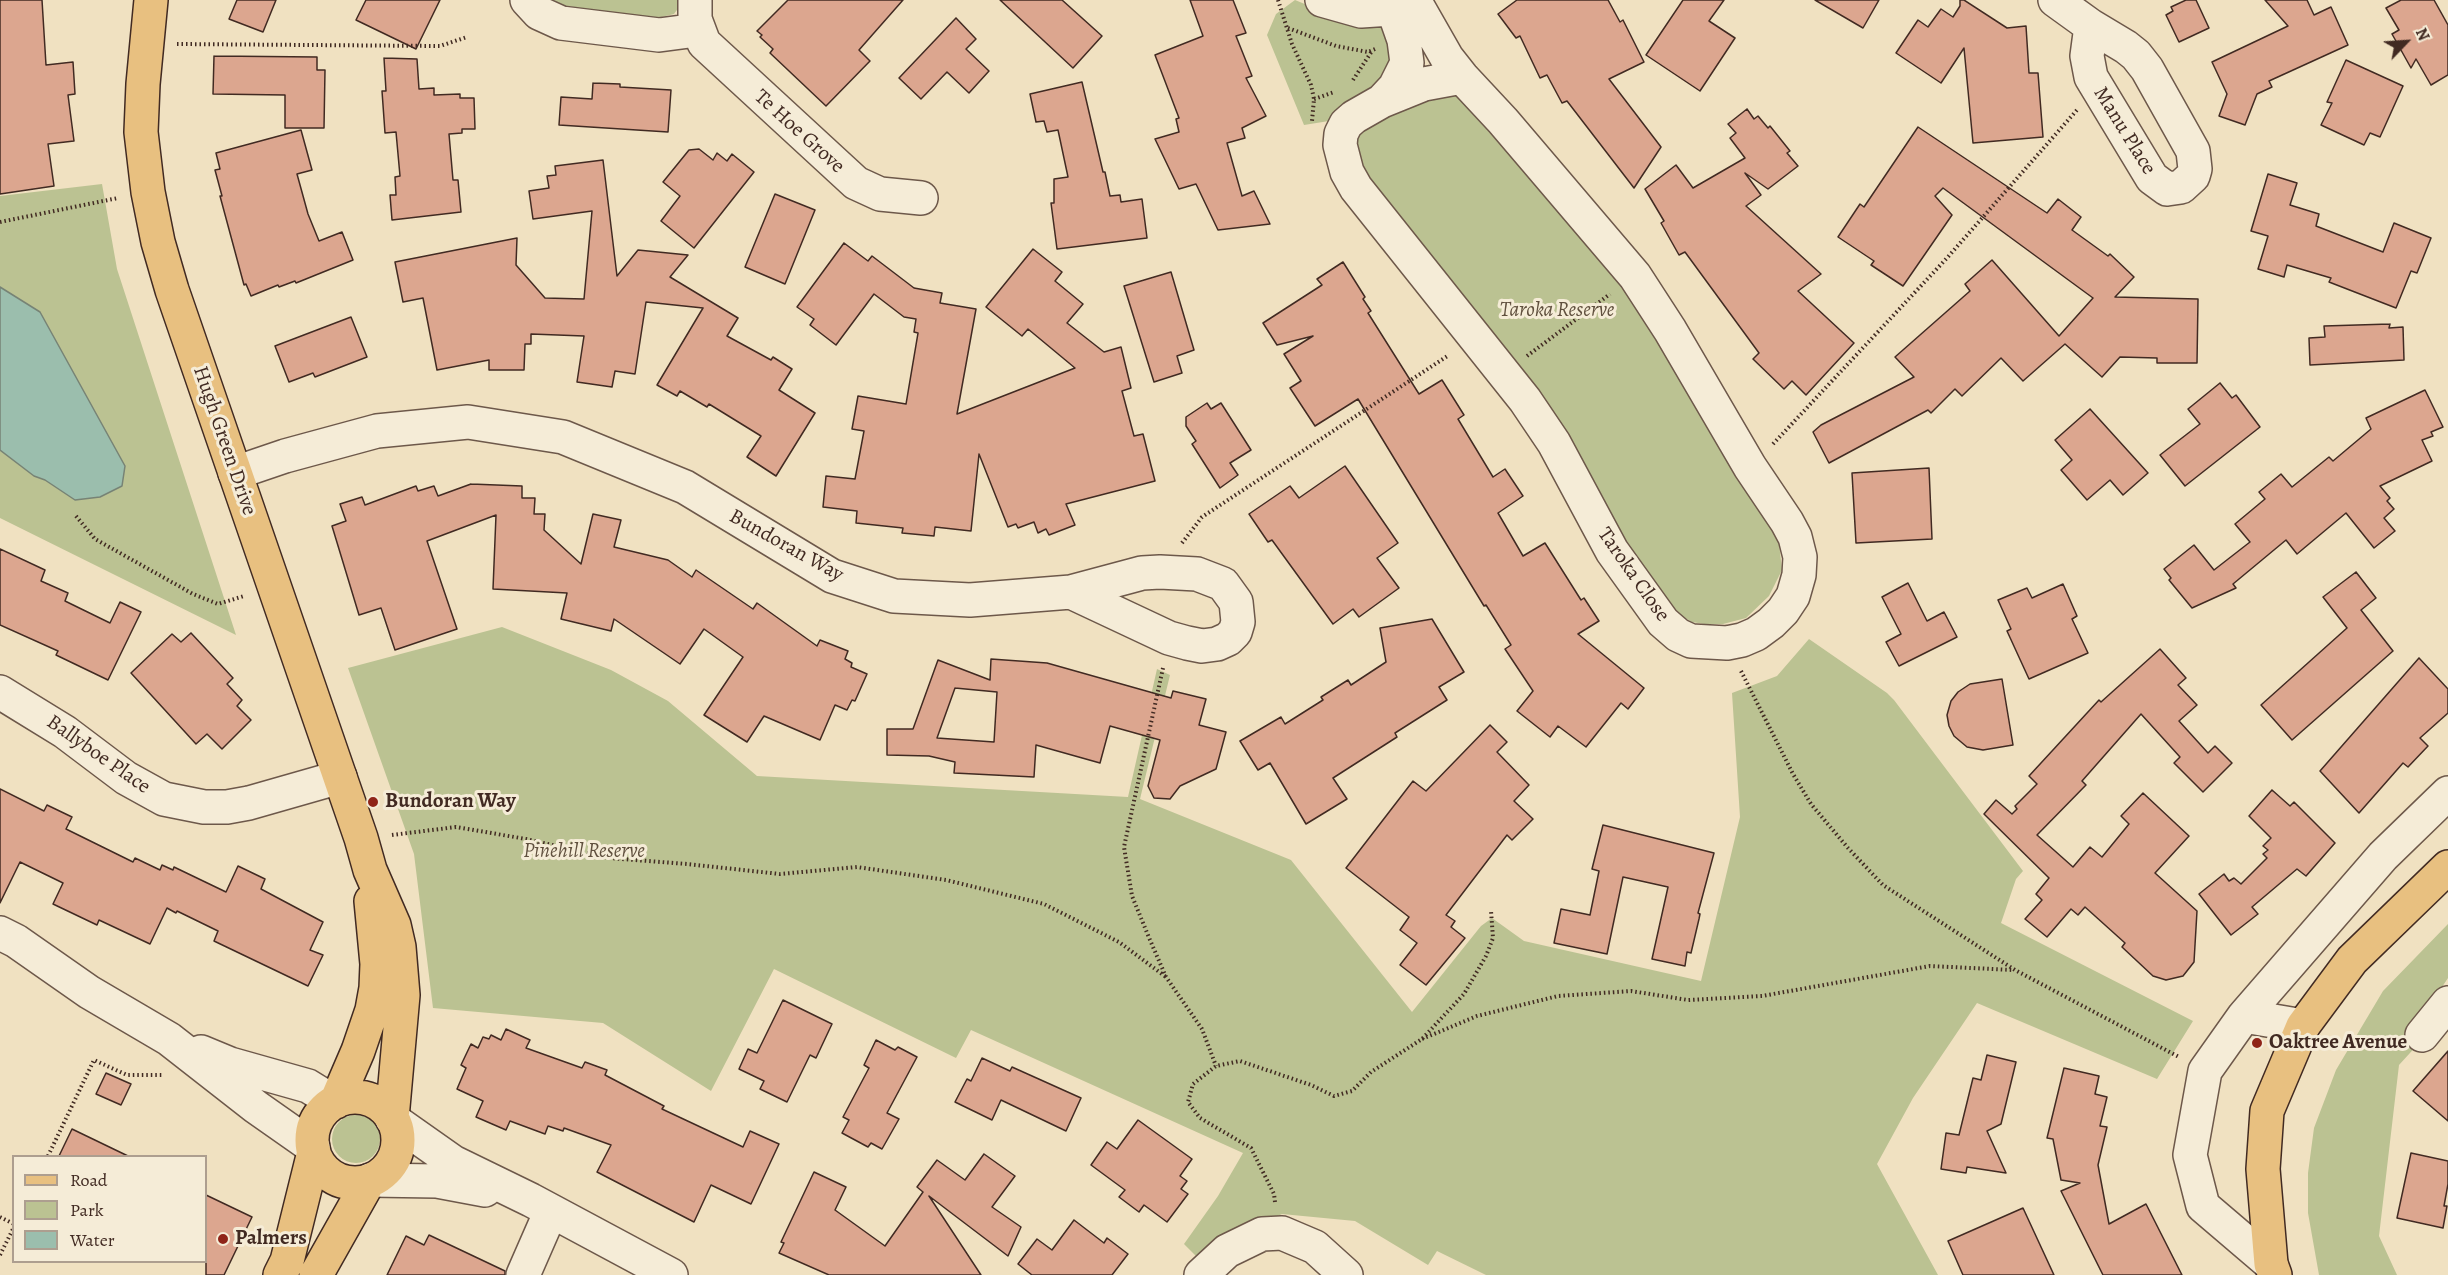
<!DOCTYPE html>
<style>
body{margin:0}
#map{position:relative;width:2448px;height:1275px;overflow:hidden;background:#f0e1c1;font-family:Alegreya,serif}
canvas{display:block}
.legend{position:absolute;left:12px;top:1155px;width:195px;height:108px;box-sizing:border-box;background:#f5ecd7;border:2px solid #ad9e8f;margin:0;padding:8px 10px;list-style:none;font-size:18px;color:#412a22}
.legend li{display:flex;align-items:center;gap:12px;height:30px}
.legend b{width:30px;border:2px solid #ad9e8f}
.north{position:absolute;left:2376px;top:12px;width:60px;height:60px;-webkit-text-stroke:4px #f5ecd7;paint-order:stroke;rotate:65deg;font-size:16px;font-weight:700;line-height:24px;text-align:center;color:#412a22}
.north::after{content:'';display:block;margin:auto;width:21px;height:27px;background:#412a22;clip-path:polygon(50% 0,100% 100%,50% 72%,0 100%)}
</style>
<div id="map">
<canvas width="2448" height="1275"></canvas>
<ul class="legend">
<li><b style="height:8px;background:#e8c080"></b>Road</li>
<li><b style="height:16px;background:#bbc292"></b>Park</li>
<li><b style="height:16px;background:#9bbead"></b>Water</li>
</ul>
<div class="north">N</div>
</div>
<script>
const ctx = document.querySelector('canvas').getContext('2d');
ctx.lineJoin = 'round';
function fillPath(path, color) { ctx.fillStyle = color; ctx.fill(path, 'evenodd'); }
const poly = rows => new Path2D(rows.map(r => 'M' + r).join(''));
function strokePath(path, color, width, dash) { ctx.strokeStyle = color; ctx.lineWidth = width; ctx.lineCap = dash ? 'butt' : 'round'; ctx.setLineDash(dash || []); ctx.stroke(path); }
function write(font, color, halo, rows, align = 'center') {
  ctx.font = font + ' Alegreya,serif'; ctx.lineWidth = 6; ctx.setLineDash([]); ctx.textBaseline = 'middle'; ctx.strokeStyle = halo; ctx.fillStyle = color; for (const [text, x, y, turn = 0] of rows) {
    ctx.save(); ctx.translate(x, y); ctx.rotate((+turn || 0) * Math.PI / 180); ctx.textAlign = isNaN(turn) ? turn : align; if (halo) ctx.strokeText(text, 0, 0); ctx.fillText(text, 0, 0); ctx.restore();
  }
}
const green = poly([
 [552,0,680,0,679,7,674,14,657,18,558,5],
 [1295,0,1324,12,1375,23,1389,31,1399,48,1383,86,1335,120,1304,125,1267,35,1276,14],
 [1434,92,1459,95,1653,321,1779,543,1782,570,1769,596,1746,618,1723,624,1704,624,1692,622,1676,613,1358,166,1355,149,1357,138,1364,127],
 [102,184,117,269,236,635,0,518,0,196],
 [502,627,611,670,668,701,757,776,1128,797,1157,669,1170,675,1140,799,1291,860,1412,1012,1481,926,1492,918,1524,941,1701,981,1740,817,1732,693,1777,676,1809,639,1887,693,1894,700,2023,871,2016,879,2001,923,2193,1021,2157,1079,1977,1003,1913,1098,1877,1164,1938,1275,1486,1275,1437,1251,1428,1265,1355,1221,1282,1214,1233,1236,1199,1259,1184,1244,1218,1196,1243,1153,971,1030,956,1058,774,969,711,1091,603,1023,433,1008,414,854,348,668],
 [2448,924,2448,978,2432,1002,2420,1042,2399,1065,2379,1236,2397,1275,2319,1275,2308,1213,2308,1173,2314,1128,2336,1070,2383,991],
 '332 1139a24 24 0 1 1 48 0a24 24 0 1 1-48 0Z'
]);
const water = poly([
 [0,287,40,312,125,466,122,486,100,497,75,500,45,480,34,476,0,450,0,287]
]);
const building = poly([
 [0,0,42,0,46,65,73,62,75,94,68,95,74,141,48,144,54,186,0,194,0,0],
 [237,0,276,0,263,32,229,19,237,0],
 [366,0,440,0,416,49,356,20,366,0],
 [788,0,903,0,859,50,870,61,826,106,770,53,773,49,760,37,762,35,757,31,788,0],
 [1000,0,1062,0,1102,36,1073,68,1000,0],
 [1190,0,1233,0,1246,33,1236,36,1252,76,1246,78,1266,116,1242,128,1245,138,1227,143,1242,196,1254,191,1270,224,1218,230,1196,184,1179,189,1155,139,1179,132,1176,119,1179,118,1155,55,1203,36,1190,0],
 [1517,0,1608,0,1620,22,1623,20,1644,62,1609,79,1661,147,1634,188,1567,101,1562,103,1547,75,1540,78,1520,36,1516,38,1498,14,1517,0],
 [1683,0,1724,0,1709,21,1735,38,1700,91,1646,55,1683,0],
 [1815,0,1879,0,1863,28,1815,0],
 [1960,0,1964,0,2007,28,2026,26,2029,73,2038,73,2043,137,1973,143,1964,48,1941,83,1896,53,1918,20,1928,27,1941,9,1953,17,1960,6,1960,0],
 [2186,0,2196,0,2209,28,2179,42,2166,15,2173,11,2171,7,2186,0],
 [2265,0,2307,0,2314,15,2331,7,2348,45,2269,81,2272,87,2257,94,2245,125,2219,116,2227,94,2212,62,2288,26,2265,0],
 [2401,0,2434,0,2448,25,2448,75,2431,85,2416,59,2411,68,2392,34,2399,30,2386,8,2401,0],
 [956,18,976,39,966,49,989,71,969,93,947,72,921,99,899,78,956,18],
 [214,56,317,57,317,70,325,70,324,128,285,128,285,95,213,94,214,56],
 [384,58,417,59,419,89,434,88,434,95,460,94,460,98,474,98,475,129,462,129,462,133,449,134,453,180,458,180,461,212,392,220,390,195,396,195,395,177,400,176,396,132,385,133,382,91,386,91,384,58],
 [2346,60,2403,86,2380,137,2370,133,2364,145,2321,125,2332,103,2327,102,2346,60],
 [1082,82,1103,172,1105,172,1110,196,1120,195,1121,202,1142,199,1147,238,1057,249,1051,203,1054,203,1054,179,1068,177,1058,130,1047,132,1044,121,1036,122,1030,94,1082,82],
 [593,83,620,84,620,87,671,90,668,132,559,125,561,97,592,99,593,83],
 [1747,109,1754,119,1758,116,1768,128,1770,126,1790,151,1787,153,1798,166,1768,189,1745,173,1761,195,1746,206,1821,274,1798,291,1854,343,1806,395,1792,381,1784,389,1753,359,1759,353,1685,252,1679,255,1661,223,1664,221,1645,189,1676,165,1693,188,1745,158,1730,138,1736,133,1728,124,1747,109],
 [1918,127,2047,213,2058,199,2081,217,2072,230,2108,256,2110,254,2134,277,2115,297,2198,299,2197,363,2157,363,2157,358,2120,357,2102,377,2065,344,2023,381,2001,358,1962,396,1955,389,1931,413,1928,410,1829,463,1813,432,1821,425,1914,377,1895,357,1970,291,1965,284,1992,260,2059,336,2093,298,1943,188,1935,196,1952,215,1903,286,1871,265,1874,261,1838,237,1860,204,1864,207,1918,127],
 [301,130,312,170,297,174,308,214,319,241,342,232,353,260,296,283,295,281,279,287,278,285,251,296,246,284,244,285,220,196,222,196,215,170,220,169,216,153,301,130],
 [699,149,713,160,717,153,727,161,732,154,754,172,694,248,661,221,680,196,663,182,689,150,699,149],
 [603,160,617,276,638,250,688,255,670,277,738,318,727,336,771,360,773,357,792,369,779,390,815,413,776,476,747,457,761,436,709,404,707,407,680,391,677,396,657,385,703,308,646,302,635,374,615,371,612,387,577,382,584,336,531,334,531,344,525,344,524,370,489,370,489,360,437,370,423,298,403,302,395,262,517,238,516,265,545,298,584,299,592,211,533,219,529,191,549,188,547,176,556,175,555,166,603,160],
 [2268,174,2297,183,2290,205,2319,214,2316,226,2383,252,2394,223,2431,238,2417,273,2411,271,2396,308,2329,282,2331,278,2287,265,2284,277,2258,269,2268,236,2251,231,2268,174],
 [775,194,815,210,785,284,745,267,775,194],
 [844,243,868,261,872,256,914,288,942,293,940,303,976,309,957,414,1075,368,1028,329,1022,336,986,307,1033,249,1062,272,1055,281,1083,304,1067,323,1104,352,1121,347,1131,388,1122,391,1134,436,1143,434,1155,481,1066,504,1075,525,1049,535,1046,529,1038,533,1034,522,1018,528,1016,524,1008,527,979,454,971,531,935,527,934,536,902,533,903,528,856,523,857,511,823,507,826,476,855,479,864,431,852,429,858,396,906,404,918,333,914,332,916,319,904,317,874,294,836,345,810,325,814,319,797,307,844,243],
 [1343,262,1365,297,1363,299,1371,311,1368,313,1419,394,1442,380,1464,415,1458,419,1493,477,1505,469,1523,496,1498,513,1523,556,1545,543,1581,600,1584,598,1599,621,1578,634,1644,688,1628,709,1621,703,1586,747,1558,726,1550,737,1517,711,1533,691,1505,649,1511,645,1486,605,1484,606,1358,399,1315,426,1290,388,1301,381,1284,354,1313,336,1277,345,1263,323,1322,285,1317,279,1343,262],
 [1171,272,1194,350,1177,356,1182,373,1154,382,1124,286,1171,272],
 [351,317,367,357,315,377,313,373,289,382,275,346,351,317],
 [2390,324,2389,328,2403,327,2404,360,2310,365,2309,338,2325,337,2324,326,2390,324],
 [2220,383,2232,398,2236,395,2260,427,2185,486,2160,455,2200,424,2188,409,2220,383],
 [2425,390,2443,427,2431,432,2433,436,2422,440,2432,461,2380,486,2390,498,2387,501,2394,509,2384,518,2395,531,2374,548,2346,513,2297,554,2286,540,2233,584,2236,588,2192,608,2169,580,2171,578,2164,569,2194,545,2214,570,2250,542,2235,524,2265,499,2259,492,2281,474,2292,487,2329,457,2333,461,2371,429,2366,418,2425,390],
 [1207,403,1211,409,1221,403,1251,450,1230,463,1238,475,1220,488,1192,444,1196,441,1186,426,1186,417,1207,403],
 [2090,409,2148,473,2123,495,2110,480,2087,500,2061,470,2072,460,2055,440,2090,409],
 [1345,466,1398,543,1377,558,1399,588,1359,617,1353,609,1333,624,1272,540,1268,542,1249,514,1290,486,1299,498,1345,466],
 [1929,468,1932,539,1856,543,1852,473,1929,468],
 [471,484,522,486,522,498,535,498,534,514,545,514,544,530,581,564,593,514,621,520,614,547,668,560,692,577,696,570,753,609,757,603,817,646,820,640,848,651,845,659,852,663,851,667,867,674,855,701,852,700,847,710,835,705,820,740,764,716,747,742,704,715,743,657,704,629,680,664,614,619,611,631,561,619,567,593,493,589,496,515,427,541,457,629,395,650,381,608,359,615,332,526,346,521,340,504,362,497,365,505,416,486,418,491,434,486,438,496,471,484],
 [0,549,45,570,41,581,68,593,65,601,110,623,120,602,141,612,108,680,56,655,58,651,0,625,0,549],
 [2356,572,2376,598,2361,610,2393,651,2292,740,2261,705,2347,628,2323,597,2356,572],
 [1908,583,1927,621,1944,612,1957,637,1899,666,1886,642,1901,634,1882,597,1908,583],
 [2063,584,2077,616,2072,619,2088,653,2029,679,2007,631,2011,629,1998,600,2027,588,2032,598,2063,584],
 [1432,619,1464,672,1439,687,1447,700,1395,733,1397,737,1333,778,1347,799,1306,824,1270,763,1258,770,1240,741,1281,717,1285,724,1323,700,1321,697,1348,680,1351,685,1386,662,1380,628,1432,619],
 [191,633,233,678,227,684,242,700,237,706,251,720,222,749,207,734,196,744,131,673,172,634,181,642,191,633],
 [2160,649,2186,678,2178,685,2197,705,2179,721,2208,753,2215,746,2232,763,2203,792,2174,763,2180,757,2141,714,2082,781,2086,785,2037,835,2073,867,2090,847,2102,857,2129,824,2121,816,2143,793,2189,836,2155,873,2197,911,2194,962,2183,976,2166,980,2153,976,2122,947,2125,943,2085,907,2078,915,2071,909,2047,937,2025,919,2042,900,2036,894,2049,878,1984,814,1996,800,2012,814,2017,809,2015,806,2037,784,2029,776,2099,700,2101,702,2160,649],
 [2419,658,2448,689,2448,713,2420,738,2428,746,2408,767,2403,763,2359,813,2320,771,2419,658],
 [991,659,1047,663,1171,698,1173,691,1206,699,1199,725,1226,732,1216,769,1180,786,1170,799,1154,798,1148,786,1160,740,1110,726,1100,763,1036,745,1034,777,954,773,955,762,929,756,887,755,887,729,913,729,938,660,990,680,991,659],
 [955,688,997,692,994,742,937,738,955,688],
 [2002,679,2013,745,1983,750,1967,747,1954,736,1949,726,1947,715,1951,701,1958,692,1970,684,2002,679],
 [1490,725,1507,742,1497,752,1529,785,1514,801,1533,819,1512,840,1507,835,1446,915,1455,921,1451,927,1465,938,1426,985,1400,965,1417,943,1400,930,1409,917,1346,868,1413,781,1426,791,1490,725],
 [0,789,44,811,47,805,72,817,66,829,133,862,135,858,160,870,162,865,173,870,174,867,226,892,238,866,265,879,261,889,323,922,310,950,323,955,308,986,214,941,218,931,177,911,176,913,167,908,150,944,99,920,97,925,53,904,63,883,20,862,0,903,0,789],
 [2272,790,2290,806,2294,802,2335,843,2306,876,2297,869,2252,907,2258,914,2231,935,2199,894,2224,874,2229,881,2234,878,2241,884,2267,858,2263,854,2268,850,2263,846,2271,838,2249,816,2272,790],
 [1603,825,1714,853,1698,913,1700,914,1699,919,1691,953,1687,952,1685,966,1652,959,1668,887,1623,877,1607,954,1554,943,1561,909,1590,915,1599,871,1592,869,1603,825],
 [783,1000,832,1024,816,1058,810,1055,787,1102,760,1089,764,1081,739,1069,748,1049,757,1053,783,1000],
 [506,1029,530,1040,526,1048,582,1068,585,1062,607,1070,605,1075,664,1106,662,1109,743,1147,750,1131,779,1144,751,1204,711,1185,694,1222,597,1172,611,1145,564,1128,563,1131,548,1126,545,1134,510,1121,506,1130,476,1117,483,1101,457,1089,466,1068,461,1065,471,1044,478,1048,483,1037,489,1039,491,1035,501,1040,506,1029],
 [876,1040,895,1050,898,1047,917,1057,887,1113,899,1119,882,1149,871,1143,868,1147,842,1133,849,1120,843,1117,869,1068,864,1065,876,1040],
 [2448,1051,2448,1121,2413,1091,2448,1051],
 [1987,1055,2016,1062,2001,1124,1987,1131,2006,1173,1967,1167,1966,1173,1941,1169,1946,1133,1959,1135,1973,1078,1981,1080,1987,1055],
 [982,1058,1010,1071,1012,1067,1081,1098,1066,1131,1001,1100,992,1120,955,1102,967,1079,971,1081,982,1058],
 [2064,1068,2099,1076,2095,1094,2107,1097,2100,1126,2107,1127,2098,1165,2109,1224,2146,1204,2182,1275,2103,1275,2061,1191,2080,1183,2061,1180,2053,1139,2047,1138,2064,1068],
 [106,1073,131,1084,121,1105,96,1094,106,1073],
 [1138,1120,1192,1159,1180,1176,1187,1181,1181,1189,1188,1194,1167,1222,1144,1205,1139,1212,1119,1197,1125,1190,1091,1165,1107,1142,1117,1149,1138,1120],
 [72,1129,128,1156,59,1156,72,1129],
 [2411,1153,2448,1161,2448,1184,2444,1206,2447,1206,2443,1228,2397,1218,2411,1153],
 [984,1154,1015,1176,992,1207,1021,1227,1008,1256,929,1196,981,1275,829,1275,779,1253,784,1243,781,1242,814,1172,846,1187,835,1210,885,1246,923,1192,917,1187,937,1160,965,1180,984,1154],
 [206,1195,252,1217,224,1275,206,1275,206,1195],
 [2023,1208,2054,1275,1963,1275,1948,1241,2023,1208],
 [1074,1220,1104,1243,1107,1238,1128,1254,1112,1275,1032,1275,1018,1264,1037,1239,1052,1250,1074,1220],
 [429,1235,505,1271,505,1275,387,1275,406,1236,424,1245,429,1235]
]);
const path = poly([
 [1278,0,1292,44,1311,85,1314,99,1312,121],
 [1288,28,1336,46,1368,52,1375,49],
 [177,44,440,46,467,37],
 [1353,80,1372,51],
 [1314,99,1334,92],
 [0,222,118,198],
 [1527,356,1610,294],
 [1773,444,1947,258,2077,110],
 [76,516,95,539,193,594,218,604,244,596],
 [1182,543,1202,517,1449,355],
 [1163,668,1124,847,1132,896,1150,940,1166,977,1202,1029,1216,1066],
 [1741,671,1793,774,1811,804,1848,848,1883,885,2015,970,2179,1057],
 [392,835,456,827,526,839,609,858,687,864,780,874,857,867,946,880,1044,904,1119,942,1166,977],
 [1422,1039,1477,1016,1558,996,1631,991,1688,1000,1762,996,1930,966,2013,970],
 [48,1156,94,1060,127,1075,164,1075],
 [1275,1202,1274,1194,1251,1148,1200,1118,1188,1102,1193,1084,1216,1066,1240,1061,1311,1085,1334,1096,1352,1091,1371,1072,1422,1039,1464,994,1486,956,1493,938,1491,911],
 [0,1217,14,1224],
 [0,1255,14,1227]
]);
const minor = poly([
 [527,0,539,13,561,23,659,35,697,30],
 [695,0,695,19,704,43,856,183,880,194,921,198],
 [1322,0,1361,11,1391,9,1411,3],
 [1414,0,1447,58,1462,77,1503,121,1635,276,1670,330,1750,467,1787,522,1795,537,1800,557,1799,575,1793,596,1783,611,1771,623,1756,634,1742,640,1727,643,1691,641,1678,635,1663,622,1612,551,1554,443,1525,400,1356,188,1347,172,1340,145,1341,134,1346,124,1354,117,1382,101,1424,84,1462,77],
 [2055,0,2091,26,2126,47,2136,55,2147,69,2193,151,2195,169,2193,176,2181,187,2167,189,2152,178,2091,77,2087,56,2091,26],
 [1382,101,1395,87,1407,63,1404,40,1390,0],
 [235,473,285,456,377,431,468,422,563,437,685,487,832,576,894,596,970,600,1071,592],
 [1160,572,1197,574,1223,584,1236,602,1238,622,1235,632,1228,639,1217,644,1202,646,1187,643,1169,638,1071,592,1142,573,1160,572],
 [0,692,65,732,126,778,164,799,204,807,227,807,249,803,340,777],
 [0,933,16,941,89,992,169,1039,256,1107,313,1147],
 [2244,1016,2383,856,2448,793],
 [2422,1035,2448,1003],
 [201,1052,230,1064,308,1086,334,1102],
 [392,1119,453,1162,531,1200,671,1275],
 [370,1180,437,1181,485,1190],
 [2271,1264,2203,1206,2190,1155,2205,1071,2244,1016,2303,1026],
 [523,1275,551,1211],
 [1201,1275,1227,1251,1262,1234,1282,1233,1315,1247,1346,1275]
]);
const major = poly([
 [151,0,143,84,141,132,148,192,158,242,172,290,361,838,370,870,394,925,399,947,403,995,392,1118],
 '312 1140a43 43 0 1 1 86 0a43 43 0 1 1-86 0Z',
 [336,1102,358,1051,372,1010,376,988,377,964,371,901],
 [280,1275,287,1261,314,1152],
 [316,1275,369,1181],
 [2275,1275,2271,1264,2263,1169,2267,1111,2303,1026,2352,960,2448,867]
]);
const markers = [
 [373,802,6,"#8f2418"],
 [2257,1043,6,"#8f2418"],
 [223,1239,6,"#8f2418"]
];
const streetNames = [
 ["Manu Place",2124,131,58],
 ["Te Hoe Grove",799,132,42],
 ["Hugh Green Drive",224,441,71],
 ["Bundoran Way",786,546,29],
 ["Taroka Close",1633,575,55],
 ["Ballyboe Place",98,755,35]
];
const parkNames = [
 ["Taroka Reserve",1557,311],
 ["Pinehill Reserve",584,852]
];
const poiNames = [
 ["Bundoran Way",385,802],
 ["Oaktree Avenue",2269,1043],
 ["Palmers",235,1239]
];
fillPath(green, '#bbc292');
fillPath(water, '#9bbead');
strokePath(water, '#778375', 1.5);
fillPath(building, '#dca68f');
strokePath(building, '#412a22', 1.5);
strokePath(minor, '#6d584a', 36);
strokePath(major, '#412a22', 36);
strokePath(path, '#412a22', 4, [1.5, 3]);
strokePath(minor, '#f5ecd7', 33);
strokePath(major, '#e8c080', 33);
for (const [x, y, r, color] of markers) { const dot = new Path2D(); dot.arc(x, y, r, 0, 2 * Math.PI); ctx.fillStyle = color; ctx.fill(dot); strokePath(dot, '#f5ecd7', 2); }
write('21px', '#412a22', '#f5ecd7', streetNames);
write('italic 21px', '#60503e', '#f5ecd7', parkNames);
write('bold 21px', '#412a22', '#f5ecd7', poiNames, 'left');
</script>
